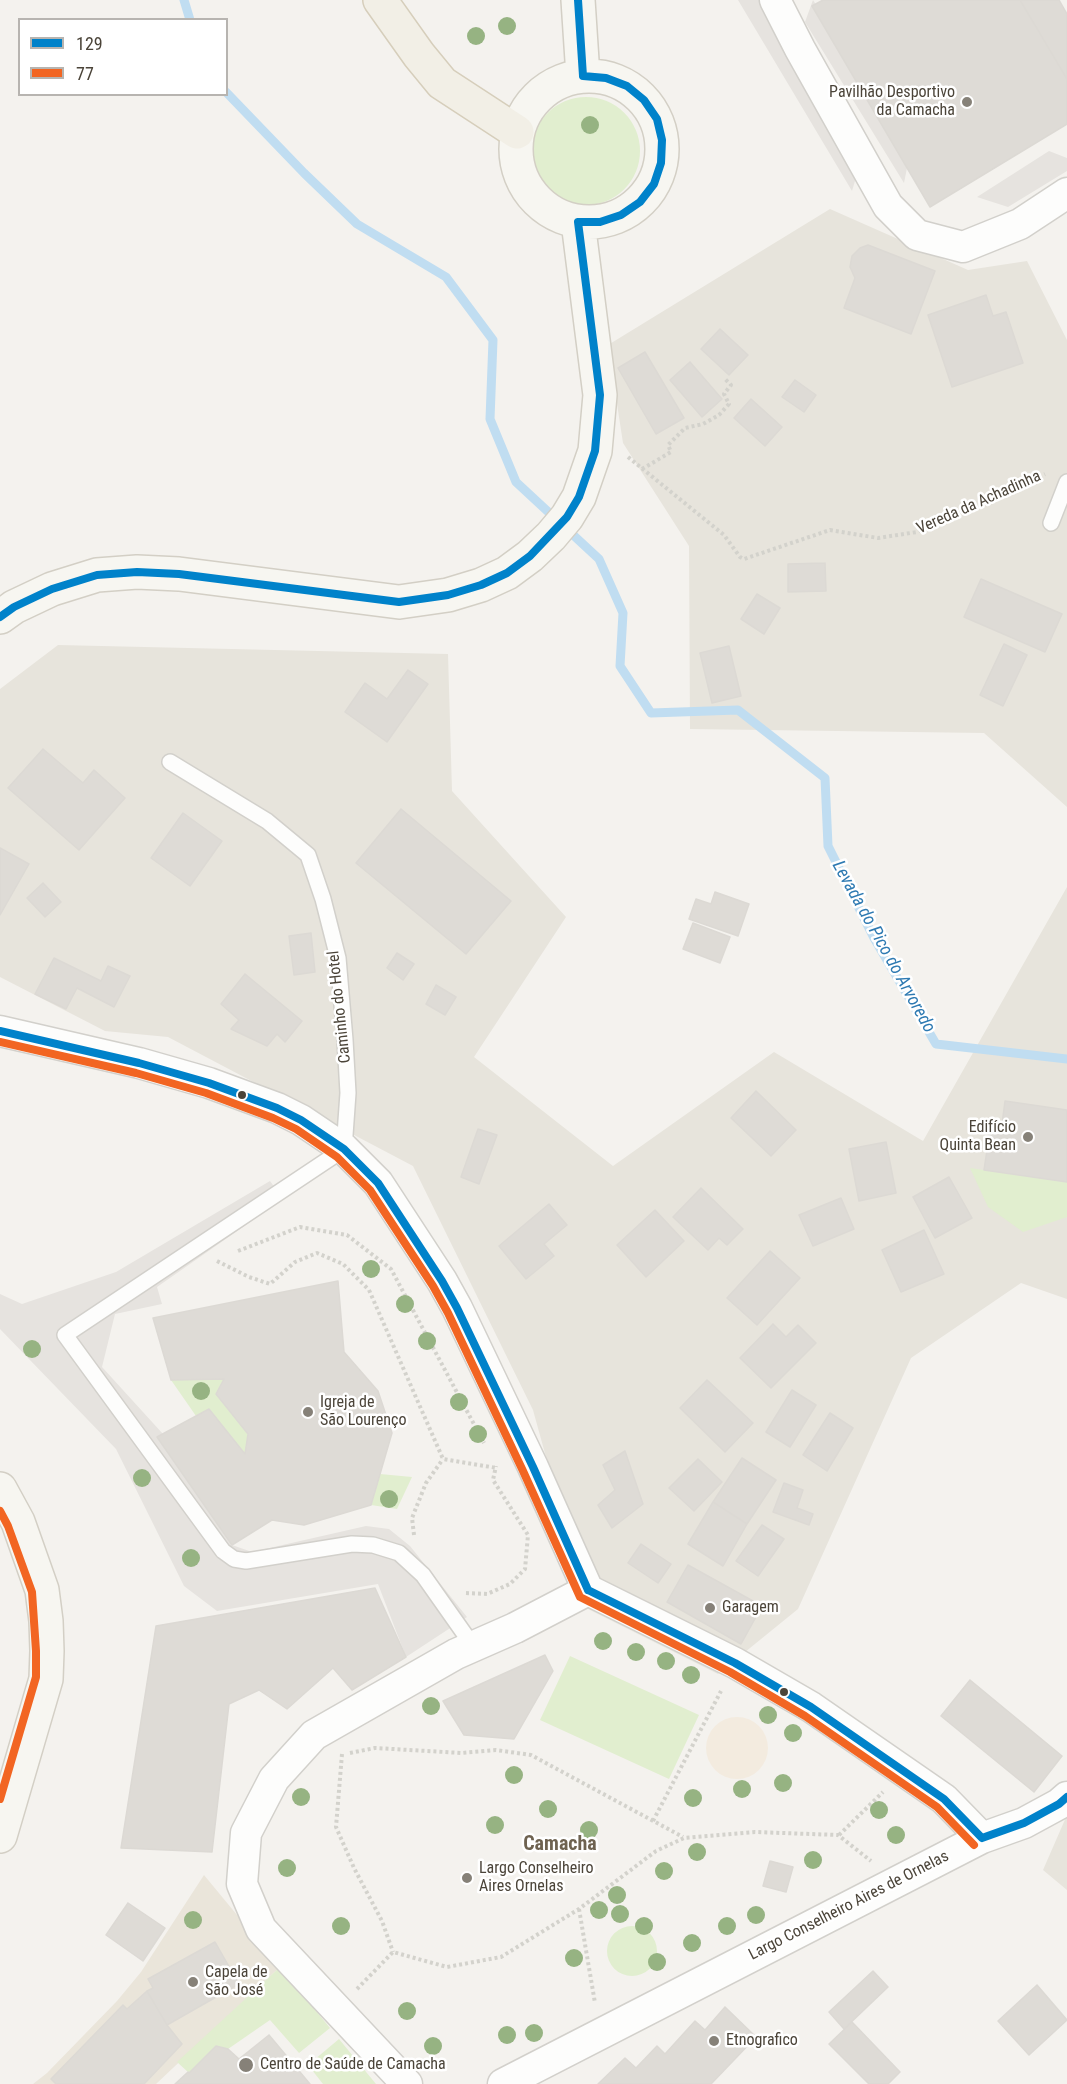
<!DOCTYPE html>
<meta charset="utf-8">
<style>
body{margin:0}
#map{position:relative;width:1067px;height:2084px;overflow:hidden;background:#f4f2ee;font-family:"Roboto Condensed",sans-serif}
canvas{display:block}
.legend{position:absolute;left:18px;top:18px;width:210px;height:78px;box-sizing:border-box;background:#fff;border:2px solid #b7b4b0;margin:0;padding:8px 10px;list-style:none;font-size:18px;color:#4b4439}
.legend li{display:flex;align-items:center;gap:12px;height:30px}
.legend b{width:30px;border:2px solid #b7b4b0}
</style>
<div id="map">
<canvas width="1067" height="2084"></canvas>
<ul class="legend">
<li><b style="height:8px;background:#0082ca"></b>129</li>
<li><b style="height:8px;background:#f26522"></b>77</li>
</ul>
</div>
<script>
const ctx = document.querySelector('canvas').getContext('2d');
ctx.lineJoin = 'round';
function fillPath(path, color) { ctx.fillStyle = color; ctx.fill(path, 'evenodd'); }
const poly = rows => new Path2D(rows.map(r => 'M' + r).join(''));
function strokePath(path, color, width, dash) { ctx.strokeStyle = color; ctx.lineWidth = width; ctx.lineCap = dash ? 'butt' : 'round'; ctx.setLineDash(dash || []); ctx.stroke(path); }
function write(font, color, halo, rows, align = 'center') {
  ctx.font = font + ' "Roboto Condensed",sans-serif'; ctx.lineWidth = 5; ctx.setLineDash([]); ctx.textBaseline = 'middle'; ctx.strokeStyle = halo; ctx.fillStyle = color; for (const [text, x, y, turn = 0] of rows) {
    ctx.save(); ctx.translate(x, y); ctx.rotate((+turn || 0) * Math.PI / 180); ctx.textAlign = isNaN(turn) ? turn : align; if (halo) ctx.strokeText(text, 0, 0); ctx.fillText(text, 0, 0); ctx.restore();
  }
}
const residential = poly([
 [830,209,968,270,1027,261,1067,340,1067,807,984,733,690,729,689,546,623,443,608,345],
 [58,645,448,654,452,791,566,917,474,1057,613,1166,774,1052,923,1141,1067,887,1067,1299,1021,1283,911,1358,798,1609,718,1674,588,1609,533,1410,413,1166,168,1037,105,1031,0,977,0,689],
 [1067,1815,1067,1890,1043,1870]
]);
const commercial = poly([
 '706 1748a31 31 0 1 1 62 0a31 31 0 1 1-62 0Z'
]);
const education = poly([
 [204,1875,280,1967,156,2084,33,2084,47,2073,117,2001,141,1972]
]);
const green = poly([
 '532 151a54 54 0 1 1 108 0a54 54 0 1 1-108 0Z',
 [970,1168,1067,1182,1067,1217,1023,1232,988,1207],
 [224,1379,216,1394,248,1434,245,1454,209,1409,196,1416,171,1380],
 [380,1474,412,1477,397,1509,371,1505],
 [570,1656,699,1715,669,1779,540,1720],
 '607 1951a25 25 0 1 1 50 0a25 25 0 1 1-50 0Z',
 [280,1967,330,2028,299,2053,270,2020,228,2049,216,2046,189,2073,177,2062],
 [339,2039,376,2084,323,2084,308,2065]
]);
const parking = poly([
 [738,0,764,0,860,164,852,191],
 [813,0,910,153,904,183,805,22],
 [1049,151,1067,158,1067,171,1008,207,977,197],
 [270,1181,283,1199,157,1287,162,1304,115,1314,102,1367,163,1434,232,1545,252,1552,366,1526,389,1529,410,1546,467,1617,406,1657,378,1584,217,1611,184,1586,116,1449,0,1329,0,1294,22,1304,116,1272]
]);
const stream = poly([
 [184,0,190,20],
 [226,92,304,173,357,224,446,277,493,340,490,419,516,482,599,559,623,613,620,666,651,713,738,710,825,778,828,846,874,938,936,1044,1067,1059]
]);
const building = poly([
 [823,0,1020,0,1067,79,1067,124,930,207,812,6,823,0],
 [1020,0,1059,0,1067,14,1067,79,1020,0],
 [868,245,935,271,911,334,844,308,855,278,850,267,852,256,860,248,868,245],
 [986,295,993,316,1006,312,1023,363,952,387,928,315,986,295],
 [720,329,748,355,729,375,701,349,720,329],
 [645,352,684,418,656,434,618,368,645,352],
 [690,362,722,399,702,417,670,380,690,362],
 [795,380,816,395,804,412,782,397,795,380],
 [751,399,782,427,765,446,734,418,751,399],
 [825,563,826,591,788,592,788,564,825,563],
 [981,579,1062,614,1045,652,964,617,981,579],
 [757,594,780,608,764,634,741,619,757,594],
 [1004,644,1027,655,1003,706,980,695,1004,644],
 [729,646,741,696,712,703,700,653,729,646],
 [408,670,428,684,387,742,345,712,365,683,387,699,408,670],
 [43,749,83,783,94,770,125,798,79,850,8,788,43,749],
 [401,809,511,901,466,954,356,863,401,809],
 [183,813,222,841,190,886,151,858,183,813],
 [0,848,29,864,0,915,0,848],
 [43,883,61,902,45,917,27,898,43,883],
 [715,892,749,904,738,936,689,919,696,899,711,904,715,892],
 [693,923,730,937,720,963,683,949,693,923],
 [311,933,315,972,294,975,289,936,311,933],
 [397,953,414,964,403,980,387,968,397,953],
 [54,958,101,981,108,966,130,976,114,1007,77,988,66,1009,35,994,54,958],
 [245,974,302,1021,285,1042,277,1034,267,1046,231,1029,239,1020,221,1004,245,974],
 [436,985,456,997,445,1015,426,1004,436,985],
 [756,1091,796,1130,771,1156,731,1118,756,1091],
 [1005,1101,1067,1110,1067,1182,984,1170,990,1130,1001,1132,1005,1101],
 [478,1129,497,1135,479,1184,461,1177,478,1129],
 [886,1142,896,1193,859,1201,849,1149,886,1142],
 [949,1177,972,1218,935,1238,913,1197,949,1177],
 [701,1188,743,1229,727,1245,719,1238,708,1250,673,1217,701,1188],
 [841,1198,854,1229,813,1246,799,1215,841,1198],
 [549,1204,567,1225,544,1244,554,1256,526,1279,499,1246,549,1204],
 [655,1210,684,1241,646,1277,617,1245,655,1210],
 [924,1230,944,1274,901,1292,882,1250,924,1230],
 [770,1251,800,1278,757,1325,727,1298,770,1251],
 [338,1281,344,1352,378,1391,392,1433,371,1505,304,1525,272,1520,232,1545,157,1437,209,1409,245,1454,248,1434,216,1394,224,1379,171,1380,153,1318,338,1281],
 [773,1324,786,1337,798,1325,816,1343,771,1388,740,1358,773,1324],
 [707,1380,753,1423,725,1452,680,1408,707,1380],
 [792,1390,816,1405,790,1447,766,1432,792,1390],
 [830,1413,853,1428,827,1471,803,1455,830,1413],
 [625,1451,643,1504,612,1528,598,1505,615,1490,603,1465,625,1451],
 [742,1458,776,1480,747,1524,713,1502,742,1458],
 [698,1459,722,1482,694,1511,669,1488,698,1459],
 [784,1483,803,1490,797,1508,813,1514,809,1525,773,1512,784,1483],
 [713,1502,747,1524,723,1566,688,1544,713,1502],
 [762,1525,784,1539,758,1576,736,1561,762,1525],
 [641,1544,671,1564,658,1583,628,1563,641,1544],
 [688,1565,762,1606,741,1644,667,1602,688,1565],
 [375,1588,406,1657,352,1690,333,1668,287,1709,259,1690,229,1704,212,1852,121,1848,156,1626,375,1588],
 [545,1655,553,1671,514,1739,464,1735,443,1701,545,1655],
 [970,1680,1062,1756,1034,1792,941,1716,970,1680],
 [770,1861,793,1867,786,1892,763,1886,770,1861],
 [128,1903,165,1928,143,1961,106,1935,128,1903],
 [215,1942,239,1984,167,2025,147,1991,153,1988,148,1979,215,1942],
 [873,1971,888,1987,844,2029,829,2012,873,1971],
 [1037,1985,1067,2020,1029,2055,998,2021,1037,1985],
 [147,1991,167,2025,182,2044,144,2084,56,2084,51,2079,123,2005,127,2009,147,1991],
 [725,2007,756,2037,711,2084,598,2084,625,2058,636,2068,657,2046,665,2054,695,2021,705,2030,725,2007],
 [852,2022,900,2072,888,2084,869,2084,829,2044,852,2022],
 [269,2035,310,2084,175,2084,188,2072,189,2073,216,2046,228,2049,239,2059,269,2035]
]);
const path = poly([
 [628,457,724,535,740,557,744,559,830,530,878,538,917,532,1045,474],
 [642,469,671,452,668,445,685,428,703,424,719,415,729,404,724,394,731,385,724,378],
 [238,1251,300,1227,347,1235,391,1269,484,1443],
 [217,1261,249,1277,270,1284,295,1262,317,1253,343,1264,369,1290,443,1459,497,1468],
 [414,1535,412,1518,426,1483,443,1459],
 [466,1593,487,1594,510,1584,525,1569,528,1535,493,1480,496,1466],
 [350,1753,375,1748,462,1753,496,1750,531,1755,683,1837],
 [342,1754,336,1827,354,1868,382,1921,393,1952],
 [653,1821,721,1691],
 [839,1835,883,1792],
 [579,1909,595,2003],
 [357,1989,393,1952,447,1967,501,1957,579,1909,656,1851,684,1838,755,1832,838,1835,871,1861]
]);
const service = poly([
 [1051,523,1067,482],
 [170,762,267,821,308,855,323,899,338,958,345,1040,348,1093,344,1149,65,1335,223,1551,234,1559,246,1561,352,1544,373,1545,399,1553,423,1575,473,1646]
]);
const minor = poly([
 [775,0,800,49,888,206,917,235,963,247,1020,224,1067,193],
 [0,1031,139,1063,209,1083,277,1108,301,1120,344,1149,378,1183,442,1281,457,1308,533,1467,588,1590],
 [588,1590,735,1663,811,1707,944,1799,982,1838],
 [407,2084,261,1929,242,1884,246,1833,274,1779,314,1735,456,1654,515,1628,588,1590],
 [503,2084,982,1838,1024,1823,1059,1804,1067,1797]
]);
const secondary = poly([
 [578,0,583,76],
 '516 149a73 73 0 1 1 146 0a73 73 0 1 1-146 0Z',
 [0,617,14,607,52,589,97,575,137,572,179,574,399,602,448,595,481,585,507,573,530,556,551,536,567,517,579,497,595,451,600,395,578,222],
 [0,1489,18,1522,42,1590,46,1621,47,1651,46,1679,0,1836]
]);
const primary = poly([
 [380,0,419,55,442,83,517,132]
]);
const bus1 = poly([
 [578,0,583,76],
 [578,222,600,222,621,215,640,202,654,184,661,163,662,140,657,119,644,100,627,86,606,78,583,76],
 [0,617,14,607,52,589,97,575,137,572,179,574,399,602,448,595,481,585,507,573,530,556,567,517,579,497,595,451,600,395,578,222],
 [0,1031,139,1063,209,1083,277,1108,301,1120,344,1149,378,1183,442,1281,457,1308,533,1467,588,1590],
 [588,1590,735,1663,811,1707,944,1799,982,1838],
 [982,1838,1024,1823,1059,1804,1067,1797]
]);
const bus2 = poly([
 [0,1042,136,1073,206,1093,273,1118,296,1129,337,1157,370,1190,433,1286,448,1313,523,1471,580,1597,730,1672,805,1716,937,1807,974,1845],
 [0,1511,8,1526,32,1592,36,1651,36,1677,0,1799]
]);
const trees = [
 [507,26],
 [476,36],
 [590,125],
 [371,1269],
 [405,1304],
 [427,1341],
 [32,1349],
 [201,1391],
 [459,1402],
 [478,1434],
 [142,1478],
 [389,1499],
 [191,1558],
 [603,1641],
 [636,1652],
 [666,1661],
 [691,1675],
 [431,1706],
 [768,1715],
 [793,1733],
 [514,1775],
 [783,1783],
 [742,1789],
 [301,1797],
 [693,1798],
 [548,1809],
 [879,1810],
 [495,1825],
 [589,1830],
 [896,1835],
 [697,1852],
 [813,1860],
 [287,1868],
 [664,1871],
 [617,1895],
 [599,1910],
 [620,1914],
 [756,1915],
 [193,1920],
 [341,1926],
 [644,1926],
 [727,1926],
 [692,1943],
 [574,1958],
 [657,1962],
 [407,2011],
 [534,2033],
 [507,2035],
 [433,2046]
];
const markers = [
 [967,102,6,"#868178"],
 [242,1095,5,"#4b4439"],
 [1028,1137,6,"#868178"],
 [308,1412,6,"#868178"],
 [710,1608,6,"#868178"],
 [784,1692,5,"#4b4439"],
 [467,1878,6,"#868178"],
 [193,1982,6,"#868178"],
 [714,2041,6,"#868178"],
 [246,2065,8,"#868178"]
];
const poiNames = [
 ["Pavilhão Desportivo",955,93,"right"],
 ["da Camacha",955,111,"right"],
 ["Edifício",1016,1128,"right"],
 ["Quinta Bean",1016,1146,"right"],
 ["Igreja de",320,1403],
 ["São Lourenço",320,1421],
 ["Garagem",722,1608],
 ["Largo Conselheiro",479,1869],
 ["Aires Ornelas",479,1887],
 ["Capela de",205,1973],
 ["São José",205,1991],
 ["Etnografico",726,2041],
 ["Centro de Saúde de Camacha",260,2065]
];
const streetNames = [
 ["Vereda da Achadinha",979,503,-24],
 ["Caminho do Hotel",340,1007,-96],
 ["Largo Conselheiro Aires de Ornelas",849,1906,-27]
];
const waterNames = [
 ["Levada do Pico do Arvoredo",883,947,61]
];
const quarterNames = [
 ["Camacha",560,1845]
];
fillPath(residential, '#e7e4dc');
fillPath(commercial, '#f3ebdf');
fillPath(education, '#eae5da');
fillPath(green, '#e1eecf');
fillPath(parking, '#e6e3df');
strokePath(stream, '#c0ddf1', 9);
fillPath(building, '#dedbd6');
strokePath(building, '#dcd9d4', 1.5);
strokePath(service, '#d2d0cb', 18);
strokePath(minor, '#d2d0cb', 33);
strokePath(secondary, '#d3cfc5', 36);
strokePath(primary, '#d6cebb', 36);
strokePath(path, '#d3d2cc', 4, [3, 3]);
strokePath(service, '#fdfdfc', 15);
strokePath(minor, '#fdfdfc', 30);
strokePath(secondary, '#f7f6f1', 33);
strokePath(primary, '#f2efe6', 33);
strokePath(bus1, '#0082ca', 8);
strokePath(bus2, '#f26522', 8);
ctx.fillStyle = '#96b382';
for (const [x, y] of trees) { ctx.beginPath(); ctx.arc(x, y, 9, 0, 2 * Math.PI); ctx.fill(); }
for (const [x, y, r, color] of markers) { const dot = new Path2D(); dot.arc(x, y, r, 0, 2 * Math.PI); ctx.fillStyle = color; ctx.fill(dot); strokePath(dot, '#fff', 2); }
write('16px', '#4b4439', '#fff', poiNames, 'left');
write('16px', '#4b4439', '#fff', streetNames);
write('italic 18px', '#2e7ab2', '#fff', waterNames);
write('bold 20px', '#6e6250', '#fff', quarterNames);
</script>
